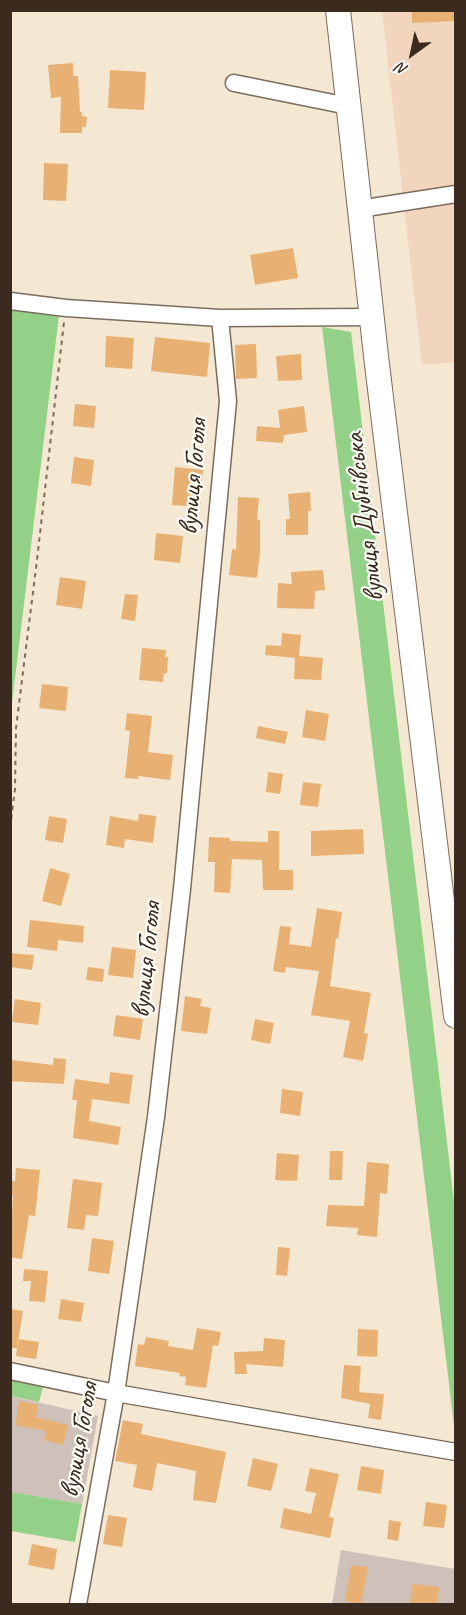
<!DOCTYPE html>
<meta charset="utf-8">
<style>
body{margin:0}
#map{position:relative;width:466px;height:1615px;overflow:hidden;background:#f5e8d2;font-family:Caveat,sans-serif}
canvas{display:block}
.frame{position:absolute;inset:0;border:12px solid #3b2a1e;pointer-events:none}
.north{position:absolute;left:382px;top:24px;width:60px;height:60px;-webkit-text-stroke:4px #fdfcf7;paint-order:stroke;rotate:213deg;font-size:16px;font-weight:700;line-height:24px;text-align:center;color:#3b2a1e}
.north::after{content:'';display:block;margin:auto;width:21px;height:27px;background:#3b2a1e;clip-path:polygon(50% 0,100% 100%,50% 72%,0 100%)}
</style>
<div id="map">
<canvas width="466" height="1615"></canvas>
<div class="frame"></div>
<div class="north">N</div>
</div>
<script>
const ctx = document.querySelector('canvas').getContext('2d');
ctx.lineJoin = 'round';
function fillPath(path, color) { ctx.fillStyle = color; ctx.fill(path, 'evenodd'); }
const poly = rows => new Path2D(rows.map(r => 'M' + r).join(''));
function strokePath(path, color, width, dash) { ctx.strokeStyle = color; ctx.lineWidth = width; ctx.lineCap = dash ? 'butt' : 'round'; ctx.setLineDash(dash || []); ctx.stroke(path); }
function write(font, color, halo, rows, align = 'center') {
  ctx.font = font + ' Caveat,sans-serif'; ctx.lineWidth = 4.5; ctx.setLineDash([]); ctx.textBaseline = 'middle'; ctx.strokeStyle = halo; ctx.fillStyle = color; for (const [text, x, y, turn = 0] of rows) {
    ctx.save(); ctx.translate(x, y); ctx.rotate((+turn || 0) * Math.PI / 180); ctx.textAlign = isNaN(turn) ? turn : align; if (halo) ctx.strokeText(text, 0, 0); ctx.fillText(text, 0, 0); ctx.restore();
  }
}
const built = poly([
 [382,11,455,11,455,362,422,365]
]);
const industrial = poly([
 [10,1396,98,1416,82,1504,11,1492],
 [341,1550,455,1569,455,1604,332,1604]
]);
const green = poly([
 [11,309,59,315,11,711],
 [322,327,351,332,455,1210,455,1434],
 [11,1380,43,1387,39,1402,11,1396],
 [11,1492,82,1504,75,1542,11,1531]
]);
const building = poly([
 [412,10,456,10,456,21,412,23],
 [73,63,73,76,78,76,80,112,82,112,82,116,87,117,86,127,82,127,82,133,60,133,61,97,51,98,48,65],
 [110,70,146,72,144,110,108,108],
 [44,163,68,164,66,201,43,200],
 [293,248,298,278,255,285,250,255],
 [106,336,134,338,132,369,105,367],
 [155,337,210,343,207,377,151,371],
 [256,344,257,378,236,379,235,345],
 [301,354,302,380,278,381,276,356],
 [75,404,96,406,94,428,73,426],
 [304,406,307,432,284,435,283,443,256,441,257,426,280,428,278,410],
 [74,457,94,460,91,486,71,483],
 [175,467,203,470,200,507,172,505],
 [310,492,311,511,308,511,308,535,286,535,286,519,290,519,288,494],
 [238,497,259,498,257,520,260,520,260,552,257,578,229,575,232,549,236,550],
 [156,533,183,536,180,563,154,560],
 [323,570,325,590,315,591,314,609,277,608,278,583,292,584,291,572],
 [60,577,86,581,82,609,56,605],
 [125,594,138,595,135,621,121,619],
 [282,633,301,635,299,656,323,658,321,680,294,679,295,658,265,655,266,645,281,646],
 [142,648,166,650,165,657,168,657,167,673,164,673,163,682,139,680],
 [42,684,68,687,66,711,39,708],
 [306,710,329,714,325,741,302,737],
 [127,713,152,716,148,752,173,755,170,780,138,776,138,779,125,778,130,731,125,730],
 [258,726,288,732,285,744,256,738],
 [268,772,283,774,280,794,266,792],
 [303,782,321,784,318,807,300,805],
 [139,814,156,816,153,843,125,839,124,848,106,845,110,816,138,821],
 [49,816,67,819,63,843,45,840],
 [363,829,364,854,311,856,311,831],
 [268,831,279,831,279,870,293,870,293,890,263,890,262,860,232,859,230,893,214,892,215,862,208,862,209,837,230,838,230,841,268,842],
 [50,868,70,874,61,906,42,901],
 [317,908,342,912,338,939,336,938,330,986,371,993,364,1033,368,1034,363,1061,343,1057,350,1021,311,1015,319,971,286,967,285,973,273,971,280,926,291,927,289,944,311,947],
 [30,920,84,926,83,943,58,940,57,951,27,947],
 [112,947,136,950,133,978,108,975],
 [10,953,34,955,32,970,10,967],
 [88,967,104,969,103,982,86,980],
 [185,996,202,999,200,1006,211,1008,207,1034,181,1031],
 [15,999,41,1003,38,1025,12,1022],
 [116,1015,143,1019,140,1040,113,1036],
 [255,1019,274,1023,270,1044,251,1040],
 [54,1058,66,1059,64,1084,10,1081,12,1060,53,1065],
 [110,1072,133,1075,129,1104,92,1099,89,1121,121,1127,118,1145,73,1138,77,1100,72,1100,75,1079,109,1084],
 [282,1089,303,1092,300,1116,280,1113],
 [330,1151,343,1151,342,1180,329,1180],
 [277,1153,299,1155,297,1181,275,1180],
 [367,1162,389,1164,387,1194,380,1193,377,1237,357,1235,358,1228,326,1226,328,1205,364,1206],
 [16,1168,40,1170,35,1216,29,1215,22,1259,10,1257,13,1195,10,1195,10,1181,15,1181],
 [73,1179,102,1183,98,1216,86,1215,84,1230,67,1228],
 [92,1238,114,1241,109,1274,88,1271],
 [278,1247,290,1248,287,1276,276,1275],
 [24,1269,48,1271,45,1302,29,1301,31,1281,23,1281],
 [61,1299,84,1303,81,1322,58,1319],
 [10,1309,23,1311,17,1348,10,1348],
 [197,1328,221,1332,218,1346,213,1345,206,1388,185,1385,186,1377,179,1376,180,1373,135,1366,138,1344,144,1345,146,1337,169,1341,168,1346,193,1350],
 [358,1329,378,1330,377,1357,357,1356],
 [264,1338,285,1340,283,1367,246,1364,247,1374,235,1374,234,1352,263,1351],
 [18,1339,39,1342,36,1359,16,1356],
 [344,1365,361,1366,359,1392,384,1394,381,1420,368,1418,370,1404,341,1398],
 [19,1401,38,1405,36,1417,68,1425,63,1445,44,1440,46,1431,15,1425],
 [123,1420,143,1424,141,1434,226,1452,216,1503,193,1500,196,1471,157,1463,152,1491,133,1487,137,1465,115,1461],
 [253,1458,278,1464,271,1491,247,1486],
 [361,1466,384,1470,381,1494,357,1490],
 [310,1468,339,1474,329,1517,334,1518,330,1538,280,1528,284,1508,311,1514,316,1493,305,1491],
 [426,1502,447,1505,444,1528,423,1526],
 [108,1515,127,1518,122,1547,103,1544],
 [389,1520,401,1522,398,1541,387,1539],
 [32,1544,57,1549,54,1570,28,1565],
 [351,1565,368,1567,361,1604,345,1601],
 [412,1584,439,1587,437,1605,410,1605]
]);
const path = poly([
 [10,828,15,789,16,728,37,560,64,322]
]);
const minor = poly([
 [234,83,348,106],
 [359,209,456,194],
 [10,301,66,308,220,318,371,317],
 [10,1371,116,1393,456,1452],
 [78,1604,116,1393,156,1117,182,889,228,401,220,318]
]);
const highway = poly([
 [338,10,376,356,456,1016]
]);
const streetNames = [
 ["вулиця Гоголя",194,477,-85],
 ["вулиця Дубнівська",365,517,-97],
 ["вулиця Гоголя",147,960,-84],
 ["вулиця Гоголя",80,1440,-80]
];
fillPath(built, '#f1d5bd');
fillPath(industrial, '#cec1ba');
fillPath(green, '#92d187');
fillPath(building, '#e8b173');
strokePath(minor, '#7c6c5d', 19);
strokePath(highway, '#7c6c5d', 26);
strokePath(path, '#7c6c5d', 2, [4.5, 4.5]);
strokePath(minor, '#fff', 16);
strokePath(highway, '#fff', 24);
write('28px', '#3b2a1e', '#fdfcf7', streetNames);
</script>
